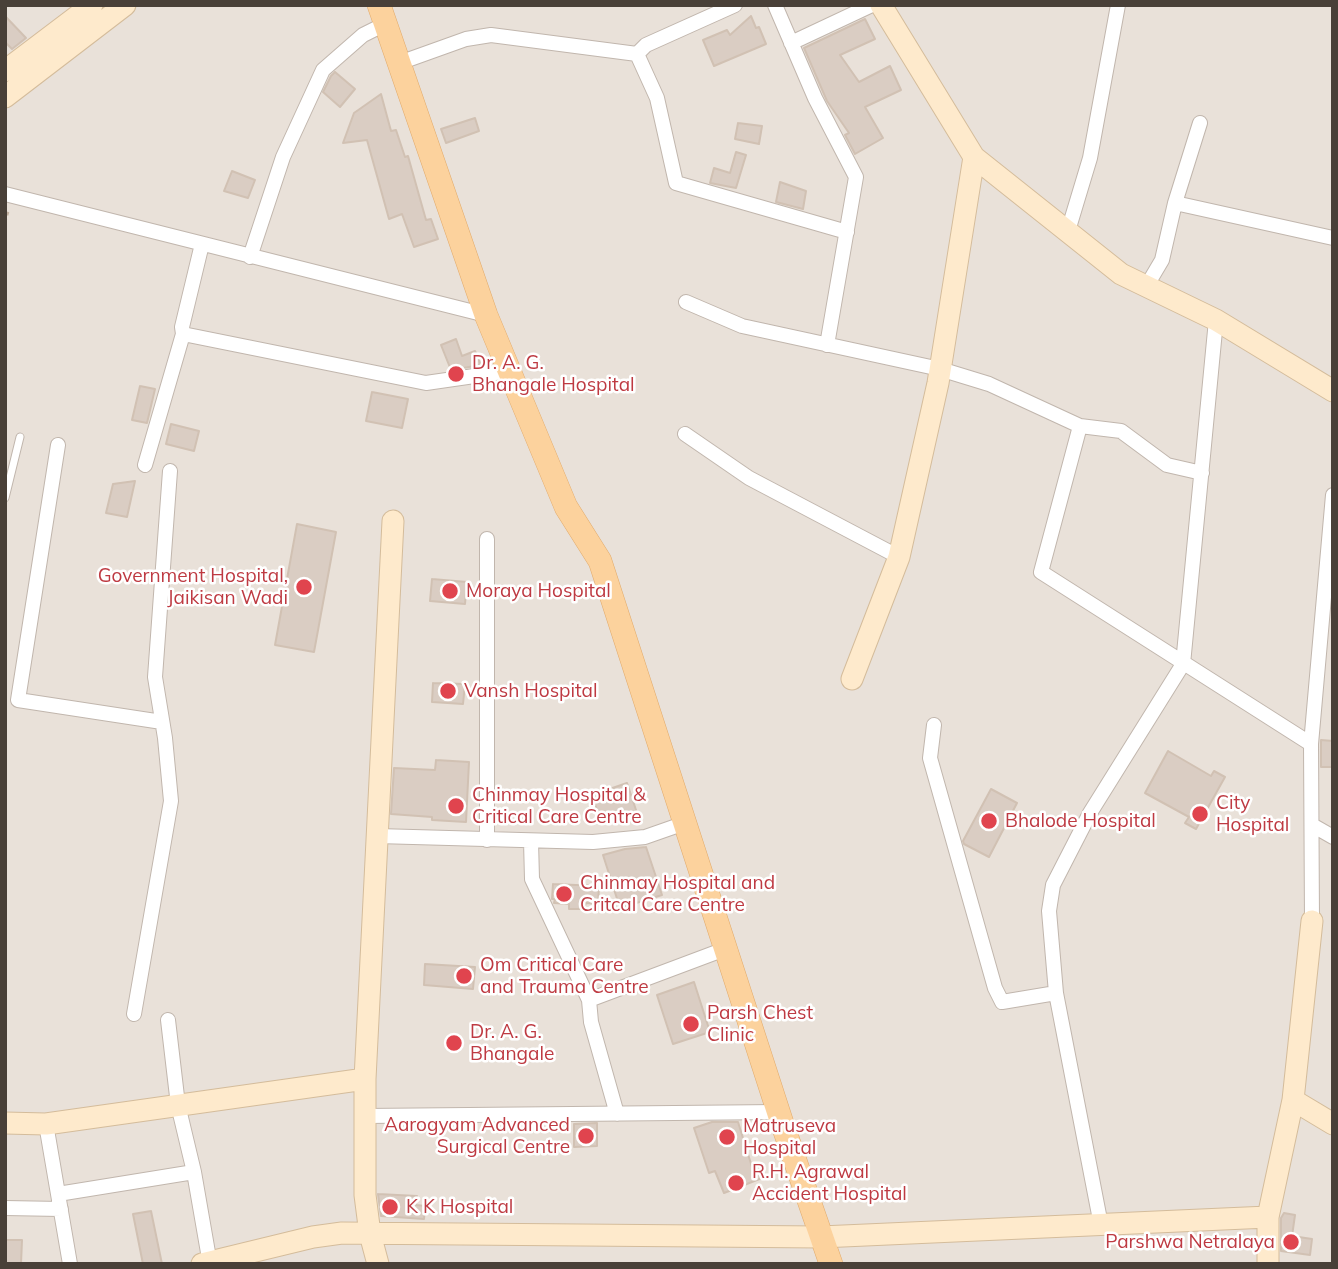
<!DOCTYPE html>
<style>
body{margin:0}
#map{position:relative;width:1338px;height:1269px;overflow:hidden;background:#f5f0eb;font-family:Mulish,sans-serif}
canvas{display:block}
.frame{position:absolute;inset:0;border:7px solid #494038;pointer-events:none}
</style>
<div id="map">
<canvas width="1338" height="1269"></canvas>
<div class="frame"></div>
</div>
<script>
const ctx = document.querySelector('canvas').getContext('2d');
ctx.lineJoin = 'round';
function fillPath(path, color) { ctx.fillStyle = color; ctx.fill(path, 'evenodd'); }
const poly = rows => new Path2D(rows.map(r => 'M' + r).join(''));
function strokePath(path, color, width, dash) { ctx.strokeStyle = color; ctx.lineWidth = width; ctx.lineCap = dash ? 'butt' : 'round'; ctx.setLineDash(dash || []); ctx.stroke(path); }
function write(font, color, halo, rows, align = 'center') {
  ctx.font = font + ' Mulish,sans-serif'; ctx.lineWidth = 5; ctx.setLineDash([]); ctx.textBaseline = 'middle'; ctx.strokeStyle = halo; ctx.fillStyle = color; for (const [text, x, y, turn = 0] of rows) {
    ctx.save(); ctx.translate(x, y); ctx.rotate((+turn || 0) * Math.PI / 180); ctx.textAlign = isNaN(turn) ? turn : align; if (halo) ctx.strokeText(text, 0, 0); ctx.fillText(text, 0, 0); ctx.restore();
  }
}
const residential = poly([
 [5,5,1333,5,1333,1264,5,1264]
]);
const building = poly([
 [5,16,26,38,12,49,5,42,5,16],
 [751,16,756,28,759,27,766,44,714,66,703,40,727,30,730,35,751,16],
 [865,19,875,39,840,55,859,82,890,66,901,90,865,107,883,138,855,154,845,135,849,133,827,101,804,48,865,19],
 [335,72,355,89,340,107,323,92,331,76,335,72],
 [381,94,391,131,396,130,405,157,408,156,426,220,431,219,438,239,414,247,402,214,389,219,367,140,343,143,354,113,381,94],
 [475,118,479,131,446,143,441,129,475,118],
 [738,123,762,126,759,144,735,139,738,123],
 [736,152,746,155,736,188,710,183,714,168,730,173,736,152],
 [232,171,255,180,248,198,224,191,232,171],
 [780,182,806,191,803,209,776,202,780,182],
 [456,339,462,356,475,351,481,365,451,370,441,345,456,339],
 [140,386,155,389,147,423,132,420,140,386],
 [372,392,408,399,402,428,366,421,372,392],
 [171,424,199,431,194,451,166,444,171,424],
 [135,481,127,517,106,513,113,484,135,481],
 [297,524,336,532,314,652,275,645,297,524],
 [432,579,467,582,465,604,430,601,432,579],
 [433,683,465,684,463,704,432,702,433,683],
 [1321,740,1333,741,1333,767,1321,767,1321,740],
 [1168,751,1211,776,1214,771,1225,777,1196,829,1185,823,1189,817,1145,793,1168,751],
 [436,760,469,762,466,822,432,820,432,817,391,814,394,768,435,770,436,760],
 [627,783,637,813,621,819,619,812,600,819,592,795,627,783],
 [991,789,1017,803,989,857,964,844,963,841,991,789],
 [646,847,662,895,620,908,603,855,625,849,646,847],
 [553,884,599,886,598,904,586,903,584,909,569,909,569,904,554,903,555,899,552,899,553,884],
 [425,964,475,967,473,989,424,985,425,964],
 [694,982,710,1032,673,1044,657,995,694,982],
 [712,1122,738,1122,752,1167,757,1165,762,1178,724,1193,715,1171,709,1173,694,1128,712,1122],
 [597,1123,597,1146,574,1147,574,1124,597,1123],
 [378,1194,417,1196,416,1205,425,1206,424,1219,381,1216,378,1194],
 [151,1211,162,1264,143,1264,133,1214,151,1211],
 [1284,1213,1295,1215,1292,1236,1312,1239,1310,1255,1281,1251,1281,1218,1284,1213],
 [5,1240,22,1240,21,1264,5,1264,5,1240]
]);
const path = poly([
 [5,222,9,209]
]);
const lane = poly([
 [5,498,20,437]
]);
const street = poly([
 [775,5,815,98,856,177,827,345],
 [791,43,872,5],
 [637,54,657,98,676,183,847,232],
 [399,63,466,39,491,35,637,54,646,45,735,5],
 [5,194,486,315],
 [1175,203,1333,238],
 [1068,231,1090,158,1118,5],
 [250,257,283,157,323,70,363,35,385,24],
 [1146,287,1162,260,1175,203,1200,123],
 [686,302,742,326,940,369,989,384,1080,426,1121,431,1167,465,1202,473],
 [183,334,426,383,509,371],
 [1080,426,1041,572,1311,744],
 [685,434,749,478,899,557],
 [58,445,18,700,162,722],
 [145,465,183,334,182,327,202,244],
 [487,539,487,840],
 [934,725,930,758,995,988,1002,1002,1056,993],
 [1312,825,1333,837],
 [377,836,593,842,645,837,685,823],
 [531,841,532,879,589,1000,591,1022,617,1114],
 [1312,921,1311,744,1333,495],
 [589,1000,725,949],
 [134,1014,171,801,165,738,155,677,170,471],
 [168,1020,178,1105,194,1172,210,1264],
 [365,1116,778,1112],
 [46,1124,70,1264],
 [58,1194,194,1172],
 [5,1208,61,1209],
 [1101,1225,1056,993,1049,911,1053,885,1090,813,1183,664,1216,320]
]);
const secondary = poly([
 [881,5,974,157,1121,274,1216,320,1333,391],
 [5,71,92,5],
 [5,97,125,5],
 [852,679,899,557,938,383,974,157],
 [1293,1100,1333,1124],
 [5,1123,46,1124,365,1079],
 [202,1264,313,1237,342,1233,821,1237,1268,1217],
 [378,1264,370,1234,365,1195,365,1079,393,521],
 [1268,1264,1268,1217,1293,1100,1312,921]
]);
const primary = poly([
 [379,5,486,315,566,507,600,561,782,1123,831,1264]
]);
const markers = [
 [456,374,9,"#e0444e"],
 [304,587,9,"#e0444e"],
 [450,591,9,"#e0444e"],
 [448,691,9,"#e0444e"],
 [456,806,9,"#e0444e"],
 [1200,814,9,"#e0444e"],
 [989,821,9,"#e0444e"],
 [564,894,9,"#e0444e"],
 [464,976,9,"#e0444e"],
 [691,1024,9,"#e0444e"],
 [454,1043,9,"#e0444e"],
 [586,1136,9,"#e0444e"],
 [727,1137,9,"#e0444e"],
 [736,1183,9,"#e0444e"],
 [390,1207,9,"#e0444e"],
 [1291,1242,9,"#e0444e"]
];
const healthNames = [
 ["Dr. A. G.",472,363],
 ["Bhangale Hospital",472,385],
 ["Government Hospital,",288,576,"right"],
 ["Jaikisan Wadi",288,598,"right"],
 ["Moraya Hospital",466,591],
 ["Vansh Hospital",464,691],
 ["Chinmay Hospital &",472,795],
 ["Critical Care Centre",472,817],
 ["City",1216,803],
 ["Hospital",1216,825],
 ["Bhalode Hospital",1005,821],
 ["Chinmay Hospital and",580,883],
 ["Critcal Care Centre",580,905],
 ["Om Critical Care",480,965],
 ["and Trauma Centre",480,987],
 ["Parsh Chest",707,1013],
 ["Clinic",707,1035],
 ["Dr. A. G.",470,1032],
 ["Bhangale",470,1054],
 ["Aarogyam Advanced",570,1125,"right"],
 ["Surgical Centre",570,1147,"right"],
 ["Matruseva",743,1126],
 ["Hospital",743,1148],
 ["R.H. Agrawal",752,1172],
 ["Accident Hospital",752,1194],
 ["K K Hospital",406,1207],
 ["Parshwa Netralaya",1275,1242,"right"]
];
fillPath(residential, '#e9e1d9');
fillPath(building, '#dacdc3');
strokePath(building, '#d1c1b3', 2);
strokePath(lane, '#c1b6ad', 9);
strokePath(street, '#c1b6ad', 16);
strokePath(secondary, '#d4bc9b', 23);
strokePath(primary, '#e2ab6c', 24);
strokePath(path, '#c2b09f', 2.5, [3.5, 3.5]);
strokePath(lane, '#fff', 7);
strokePath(street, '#fff', 14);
strokePath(secondary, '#feeacc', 21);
strokePath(primary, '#fcd29d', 23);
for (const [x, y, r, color] of markers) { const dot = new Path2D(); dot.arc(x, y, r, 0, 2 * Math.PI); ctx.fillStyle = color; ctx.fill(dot); strokePath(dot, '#fff', 2.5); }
write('19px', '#be3a42', '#fff', healthNames, 'left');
</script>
